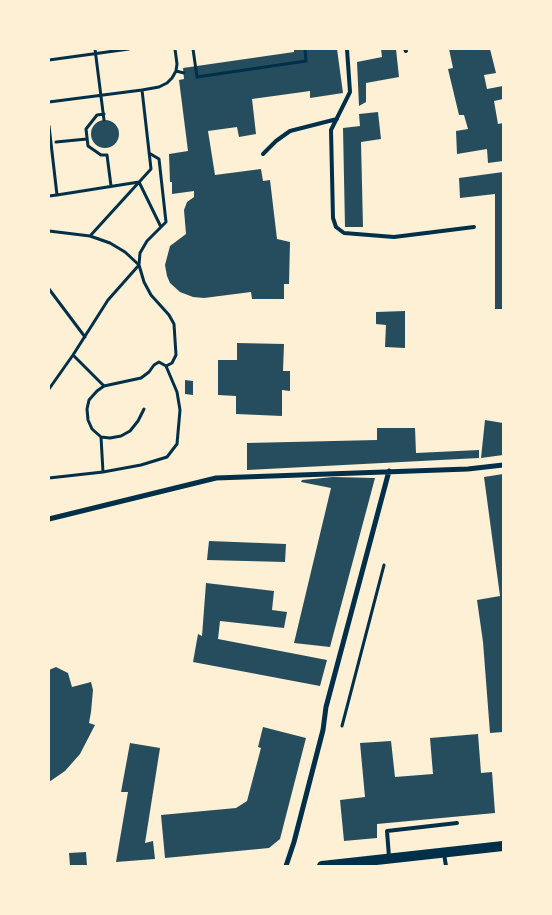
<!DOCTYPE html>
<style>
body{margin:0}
#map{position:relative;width:552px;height:915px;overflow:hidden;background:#fdf0d5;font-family:Montserrat,sans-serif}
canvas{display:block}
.frame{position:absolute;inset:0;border:50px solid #fdf0d5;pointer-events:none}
</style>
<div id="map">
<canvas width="552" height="915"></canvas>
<div class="frame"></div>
</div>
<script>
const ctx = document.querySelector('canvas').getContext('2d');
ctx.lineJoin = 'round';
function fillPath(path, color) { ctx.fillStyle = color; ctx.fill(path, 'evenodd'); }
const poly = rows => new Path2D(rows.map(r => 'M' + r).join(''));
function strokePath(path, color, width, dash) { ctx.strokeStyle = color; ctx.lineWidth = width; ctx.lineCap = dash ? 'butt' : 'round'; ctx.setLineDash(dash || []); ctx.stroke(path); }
const building = poly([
 [294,49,337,49,343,93,310,98,310,91,252,99,256,134,239,137,237,127,208,131,215,175,261,169,263,181,270,180,277,239,290,242,289,284,284,284,284,299,252,299,251,292,204,298,193,297,180,292,170,283,167,276,165,265,170,246,186,234,184,210,187,202,194,197,194,191,172,194,172,182,170,182,169,154,188,151,179,80,184,79,183,68,294,52],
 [381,49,396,49,399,77,366,83,366,102,359,106,357,62,382,57],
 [449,49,490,49,496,73,484,75,487,89,503,86,503,99,494,101,498,124,503,123,503,161,488,163,487,149,457,154,456,131,468,129,464,115,459,115,448,69,453,68],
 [378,112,381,139,361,142,363,227,345,227,343,128,360,126,359,114],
 '91 134a14 14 0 1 1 28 0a14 14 0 1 1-28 0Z',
 [503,172,503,309,495,309,495,194,460,198,459,178],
 [405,311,405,348,385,347,386,325,376,324,376,312],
 [237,343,284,344,283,371,290,371,290,391,282,390,282,416,236,414,236,396,218,395,218,360,237,360],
 [185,380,193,381,193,395,185,394],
 [485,420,503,423,503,455,481,458],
 [377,428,415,428,416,453,479,450,479,458,247,470,247,443,377,440],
 [503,474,503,732,490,733,483,642,477,600,500,596,484,477],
 [333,477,375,478,330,647,294,643,331,488,301,482,302,480],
 [209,541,286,544,285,562,207,560],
 [206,583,274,591,272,610,287,612,284,628,220,621,218,639,327,660,320,686,193,662,198,634,202,636],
 [56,667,68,673,72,687,91,682,93,690,91,712,89,723,95,725,80,754,65,771,49,782,49,670],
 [263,727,306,738,280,839,269,848,165,858,161,815,236,808,247,801,261,748,258,747],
 [478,734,481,773,492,772,495,813,377,824,377,838,344,841,340,800,365,797,360,743,391,741,395,777,433,774,430,738],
 [130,743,160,748,145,843,153,841,155,859,116,862,128,792,121,792],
 [86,852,87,866,70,866,69,853]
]);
const path = poly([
 [95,49,104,120],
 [193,49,197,77,306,61,305,49],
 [49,60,129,49],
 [176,71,184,73],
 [49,102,142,90],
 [104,114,97,115,86,129,88,146,101,155,107,155,111,186],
 [49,126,57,195,49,196],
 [56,142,87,139],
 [149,153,159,159,166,222,161,227],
 [57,195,139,182,161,227,147,241,140,253,139,265,144,282,151,295,169,315,174,324,176,355,172,363,166,366],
 [49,231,90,236,110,243,125,252,139,265,108,300,73,355,49,389],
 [90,236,151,169,142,90,159,87,167,83,172,78,176,71,177,64,175,49],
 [49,289,85,337],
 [101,437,110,438,121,436,130,431,138,421,144,409],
 [103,472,101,437,92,429,88,420,87,409,89,400,97,391,104,386],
 [49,478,103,472,141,465,167,457,177,444,180,410,177,392,166,366,159,362,154,365,149,372,141,378,104,386,73,355],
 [342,726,384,565]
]);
const service = poly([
 [347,49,350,92,331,130,333,218,336,227,344,233,394,237,474,227],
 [405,49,406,51],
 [263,154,276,141,290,131,337,119],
 [444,854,446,866],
 [389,857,387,831,457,823]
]);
const minor = poly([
 [49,519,216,478,468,469,503,465],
 [286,866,294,842,323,730,326,707,389,471]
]);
const secondary = poly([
 [322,866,503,846]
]);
fillPath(building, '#264d5e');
strokePath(path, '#003049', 3);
strokePath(service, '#003049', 4);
strokePath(minor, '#003049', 5);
strokePath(secondary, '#003049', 10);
</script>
